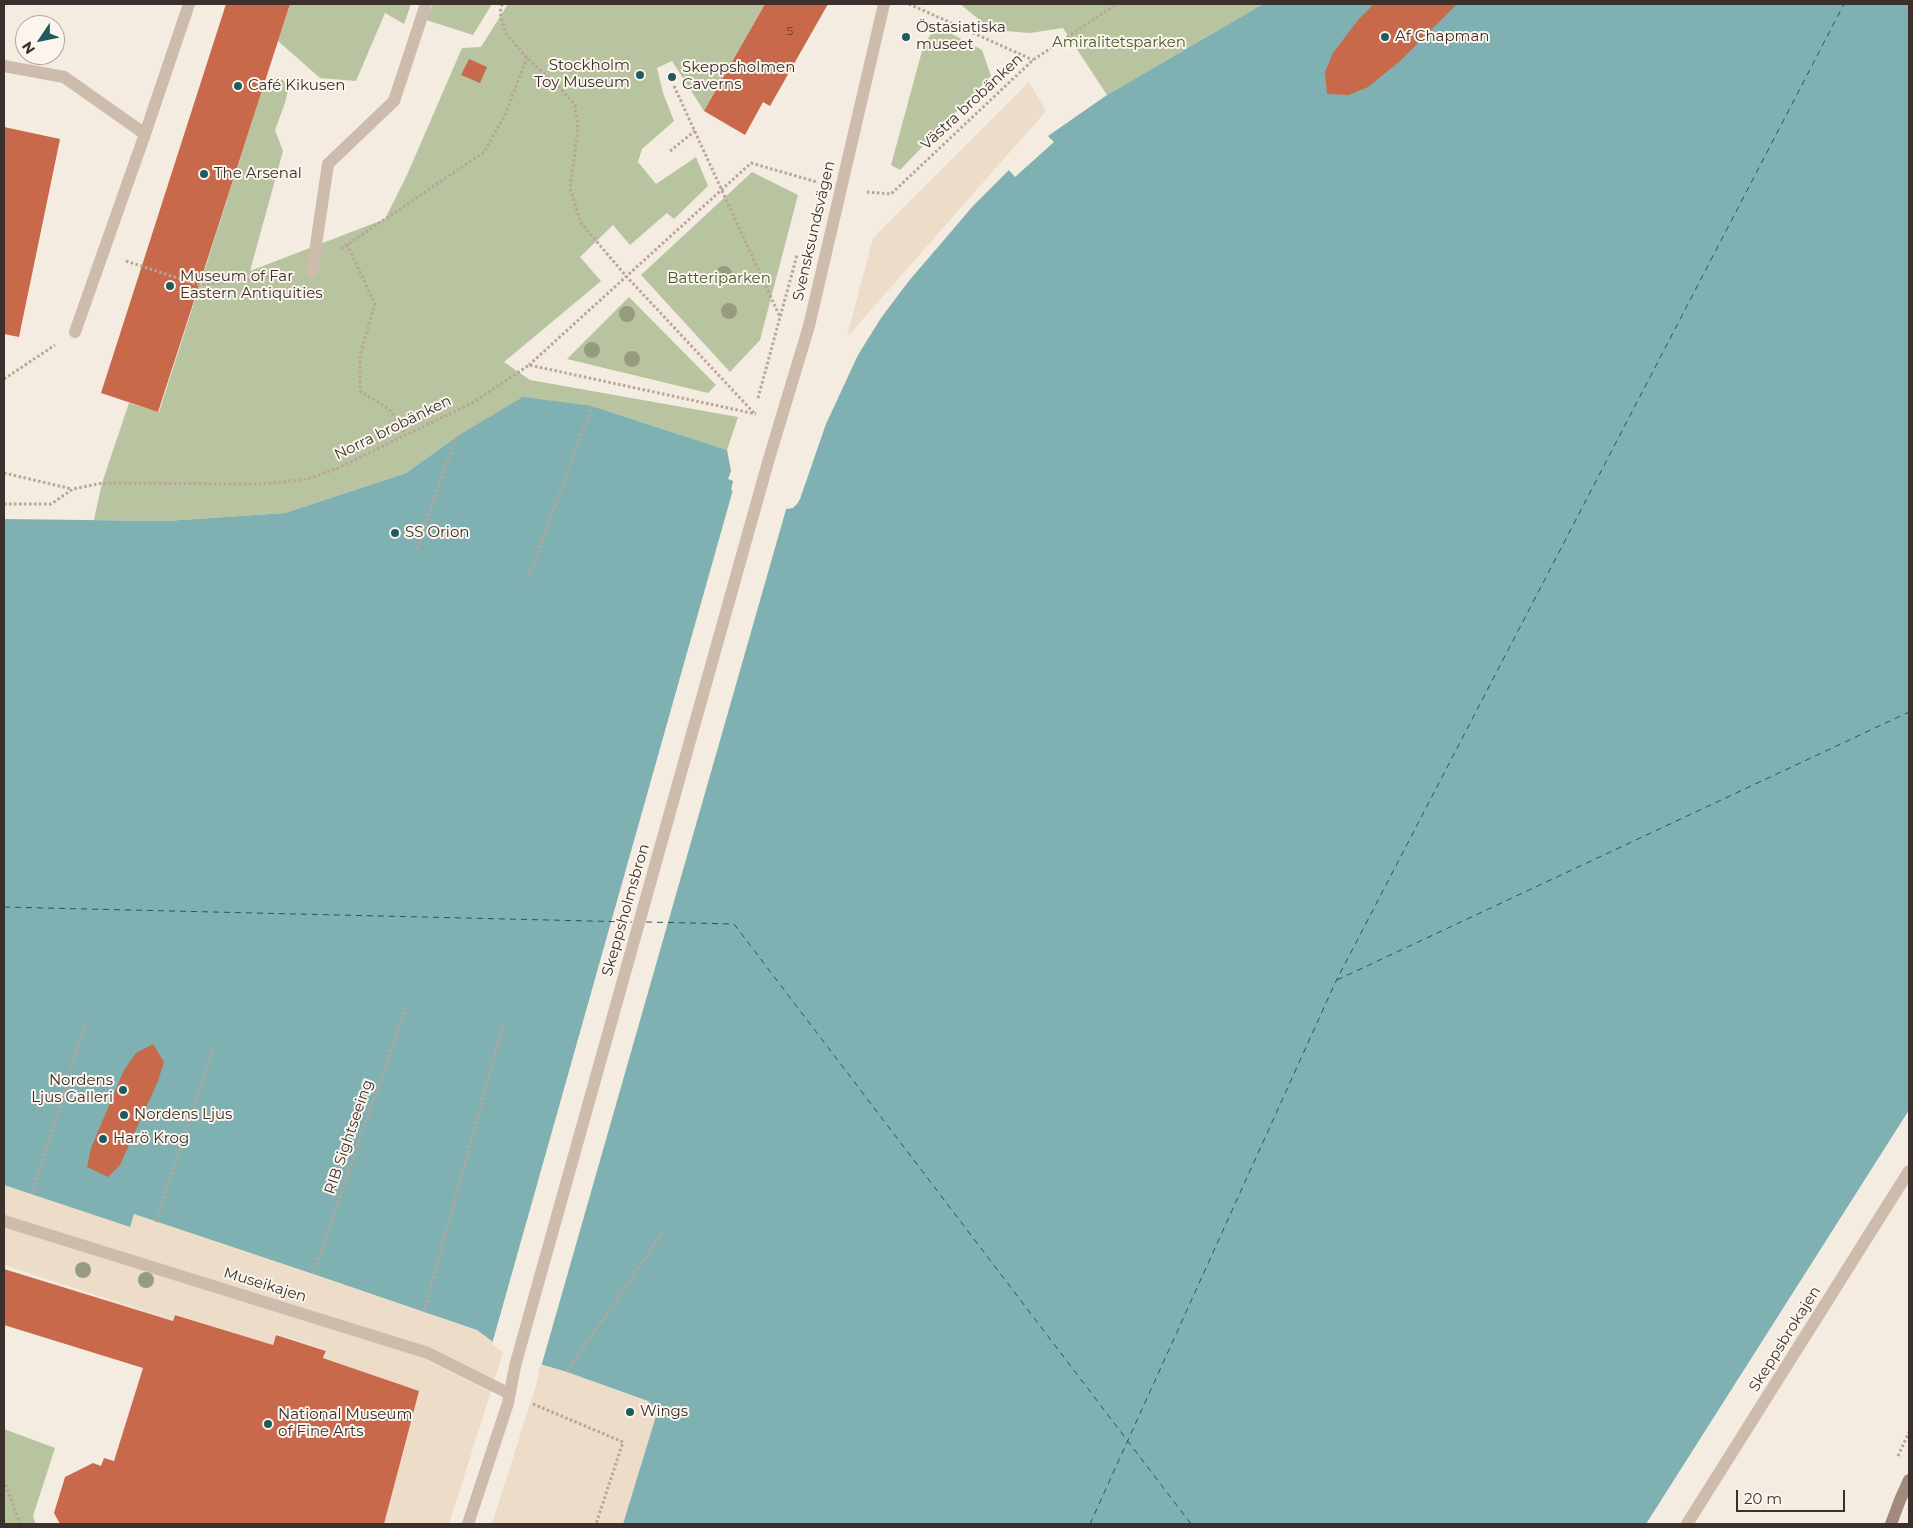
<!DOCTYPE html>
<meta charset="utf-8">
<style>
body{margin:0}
#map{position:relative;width:1913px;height:1528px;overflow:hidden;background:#f4ebe1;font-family:Montserrat,sans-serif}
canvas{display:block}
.frame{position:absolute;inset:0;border:5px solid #3b302b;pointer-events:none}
.north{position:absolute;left:15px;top:15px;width:50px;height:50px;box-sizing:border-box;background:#fbf5ee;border:1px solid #aea6a0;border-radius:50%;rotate:236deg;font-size:14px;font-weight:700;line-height:20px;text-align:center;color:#3b302b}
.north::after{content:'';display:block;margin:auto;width:18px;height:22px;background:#1f5a5e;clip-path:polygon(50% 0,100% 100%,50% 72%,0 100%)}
.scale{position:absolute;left:1736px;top:1490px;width:109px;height:22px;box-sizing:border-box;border:2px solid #3b302b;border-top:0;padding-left:6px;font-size:15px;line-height:18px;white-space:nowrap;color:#3b302b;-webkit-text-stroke:4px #fbf5ee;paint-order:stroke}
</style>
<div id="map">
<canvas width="1913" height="1528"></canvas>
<div class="frame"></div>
<div class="north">N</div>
<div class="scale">20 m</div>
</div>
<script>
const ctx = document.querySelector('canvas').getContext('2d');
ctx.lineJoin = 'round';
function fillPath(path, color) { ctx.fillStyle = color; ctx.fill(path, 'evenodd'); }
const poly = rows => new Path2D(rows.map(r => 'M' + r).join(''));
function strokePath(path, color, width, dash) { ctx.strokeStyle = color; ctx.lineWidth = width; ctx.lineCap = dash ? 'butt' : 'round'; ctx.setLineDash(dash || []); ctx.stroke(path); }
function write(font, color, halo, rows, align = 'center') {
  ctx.font = font + ' Montserrat,sans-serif'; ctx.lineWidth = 4; ctx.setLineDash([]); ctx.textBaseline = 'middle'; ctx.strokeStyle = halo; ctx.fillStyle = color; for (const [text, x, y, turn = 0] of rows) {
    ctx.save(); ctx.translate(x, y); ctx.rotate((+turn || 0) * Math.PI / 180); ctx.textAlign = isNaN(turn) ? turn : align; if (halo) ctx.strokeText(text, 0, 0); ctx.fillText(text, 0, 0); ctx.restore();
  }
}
const green = poly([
 [290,4,411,4,404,24,385,13,356,81,320,78,278,41],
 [433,4,492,4,473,35,426,20],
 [508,4,765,4,704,111,672,61,657,68,663,93,674,121,642,149,638,162,656,184,696,157,708,186,674,219,667,213,630,245,613,225,580,257,601,281,504,362,530,380,738,417,727,450,592,406,456,437,406,473,285,513,166,521,94,520,102,483,129,403,159,412,265,81,279,77,289,85,285,103,275,130,283,151,250,271,385,219,407,175,462,48,481,47],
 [960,4,1263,4,1107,95,1063,28,1030,33,992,30],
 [946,31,982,50,991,76,900,170,891,165,922,51,930,35],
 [752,172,798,195,760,340,730,372,641,275],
 [629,297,716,385,708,393,567,359],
 [4,1429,55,1448,33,1516,36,1524,4,1524]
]);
const plaza = poly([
 [1029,82,1046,111,847,337,873,238],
 [4,1185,129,1227,134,1214,477,1330,504,1350,449,1524,384,1524,418,1391,325,1358,327,1350,276,1334,272,1345,175,1314,172,1320,4,1265],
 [540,1365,567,1372,648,1401,654,1407,656,1416,623,1524,492,1524,537,1382]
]);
const water = poly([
 [1263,4,1909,4,1909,1110,1646,1524,623,1524,656,1416,654,1407,648,1401,567,1372,533,1362,504,1350,477,1330,313,1274,134,1214,130,1227,4,1185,4,519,166,521,285,513,406,473,456,437,523,397,592,406,727,450,731,471,728,479,733,481,731,490,787,509,793,508,797,504,800,499,826,424,858,355,881,318,908,282,973,206,1009,170,1015,177,1054,142,1048,136,1107,95]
]);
const pier = poly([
 [736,479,734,488,787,506,541,1367,503,1352,492,1344]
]);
const ferry = poly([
 [4,907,632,922],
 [646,922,734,924,1191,1524],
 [1337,980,1909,712],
 [1090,1524,1336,981,1844,4]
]);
const building = poly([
 [226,4,290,4,158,412,101,393],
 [765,4,828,4,770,106,763,102,745,135,704,111],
 [1374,4,1457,4,1400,61,1368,87,1349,95,1327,94,1325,72,1333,53,1358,20],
 [469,59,487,67,480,83,461,75],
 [4,127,60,139,19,337,4,334],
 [153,1044,164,1062,158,1081,120,1165,108,1177,87,1167,91,1148,124,1070,136,1053],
 [4,1269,173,1321,175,1315,273,1345,276,1335,326,1351,323,1358,419,1391,384,1524,60,1524,54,1513,65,1477,93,1463,101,1466,104,1458,114,1461,143,1368,4,1325]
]);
const path = poly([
 [502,4,500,13,506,34,527,58,558,86,575,105,578,130,570,188,581,223,626,276,754,413],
 [909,4,1033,60],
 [674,86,780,317],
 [670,151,695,131],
 [867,192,891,194,1033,60,1117,4],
 [347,244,375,304,360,355,360,391,389,409,406,434],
 [341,249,484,152,504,117,527,58],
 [126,261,199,285,288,275],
 [529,365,751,163,817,182],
 [4,379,55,345],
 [758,398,797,255],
 [4,473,72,489],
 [4,504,51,504,73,489,102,483,264,484,307,479,338,468,474,402,529,365,756,414],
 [417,549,456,437],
 [527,581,592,406],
 [32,1194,86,1022],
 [156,1222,214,1046],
 [313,1274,406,1007],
 [424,1312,503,1025],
 [567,1372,663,1232],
 [533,1404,623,1442,596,1524],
 [1898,1456,1909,1432],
 [4,1480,20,1524]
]);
const lane = poly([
 [312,272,328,164,394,101,426,4]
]);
const street = poly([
 [4,66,64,77,145,134],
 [75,332,145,134,189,4],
 [4,1221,428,1353,510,1394],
 [468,1524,508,1403,515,1366,768,462,809,326,884,4],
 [1687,1524,1909,1171]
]);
const secondary = poly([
 [1891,1524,1900,1500,1909,1480]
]);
const trees = [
 [724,274],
 [729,311],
 [627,314],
 [592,350],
 [632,359],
 [83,1270],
 [146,1280]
];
const markers = [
 [906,37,5,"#1f5a5e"],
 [1385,37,5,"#1f5a5e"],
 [640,75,5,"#1f5a5e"],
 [672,77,5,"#1f5a5e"],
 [238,86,5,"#1f5a5e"],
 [204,174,5,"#1f5a5e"],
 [170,286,5,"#1f5a5e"],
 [395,533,5,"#1f5a5e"],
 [123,1090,5,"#1f5a5e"],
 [124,1115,5,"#1f5a5e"],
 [103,1139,5,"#1f5a5e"],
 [630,1412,5,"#1f5a5e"],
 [268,1424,5,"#1f5a5e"]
];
const numberNames = [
 ["5",790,31]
];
const poiNames = [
 ["Östasiatiska",916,28],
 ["museet",916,45],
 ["Af Chapman",1395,37],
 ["Stockholm",630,66,"right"],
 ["Toy Museum",630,83,"right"],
 ["Skeppsholmen",682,68],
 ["Caverns",682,85],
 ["Café Kikusen",248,86],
 ["The Arsenal",214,174],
 ["Museum of Far",180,277],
 ["Eastern Antiquities",180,294],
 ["SS Orion",405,533],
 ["Nordens",113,1081,"right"],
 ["Ljus Galleri",113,1098,"right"],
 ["Nordens Ljus",134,1115],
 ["Harö Krog",113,1139],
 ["Wings",640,1412],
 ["National Museum",278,1415],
 ["of Fine Arts",278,1432]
];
const parkNames = [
 ["Amiralitetsparken",1119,43],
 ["Batteriparken",719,279]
];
const streetNames = [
 ["Västra brobänken",972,102,-43],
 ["Svensksundsvägen",814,231,-77],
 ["Norra brobänken",393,428,-26],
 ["Skeppsholmsbron",626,910,-74],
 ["RIB Sightseeing",349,1137,-71],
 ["Museikajen",265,1285,17],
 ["Skeppsbrokajen",1785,1339,-58]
];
fillPath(green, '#b8c4a0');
fillPath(plaza, '#ecdcc8');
fillPath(water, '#7fb0b2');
fillPath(pier, '#f4ebe1');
strokePath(ferry, '#1f5a5e', 1, [6, 5]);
fillPath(building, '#c8694b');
strokePath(path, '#b9a596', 3, [2.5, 2.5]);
strokePath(lane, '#cdbbac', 12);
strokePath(street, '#cdbbac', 12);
strokePath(secondary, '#a18a7d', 12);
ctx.fillStyle = '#969b7f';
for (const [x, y] of trees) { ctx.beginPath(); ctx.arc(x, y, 8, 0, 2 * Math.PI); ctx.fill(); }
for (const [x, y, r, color] of markers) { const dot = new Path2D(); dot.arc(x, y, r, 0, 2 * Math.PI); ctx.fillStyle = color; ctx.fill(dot); strokePath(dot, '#fbf5ee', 2); }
write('12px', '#5e3e33', null, numberNames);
write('15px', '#3b302b', '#fbf5ee', poiNames, 'left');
write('15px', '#4a5a2e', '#fbf5ee', parkNames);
write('15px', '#3b302b', '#fbf5ee', streetNames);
</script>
